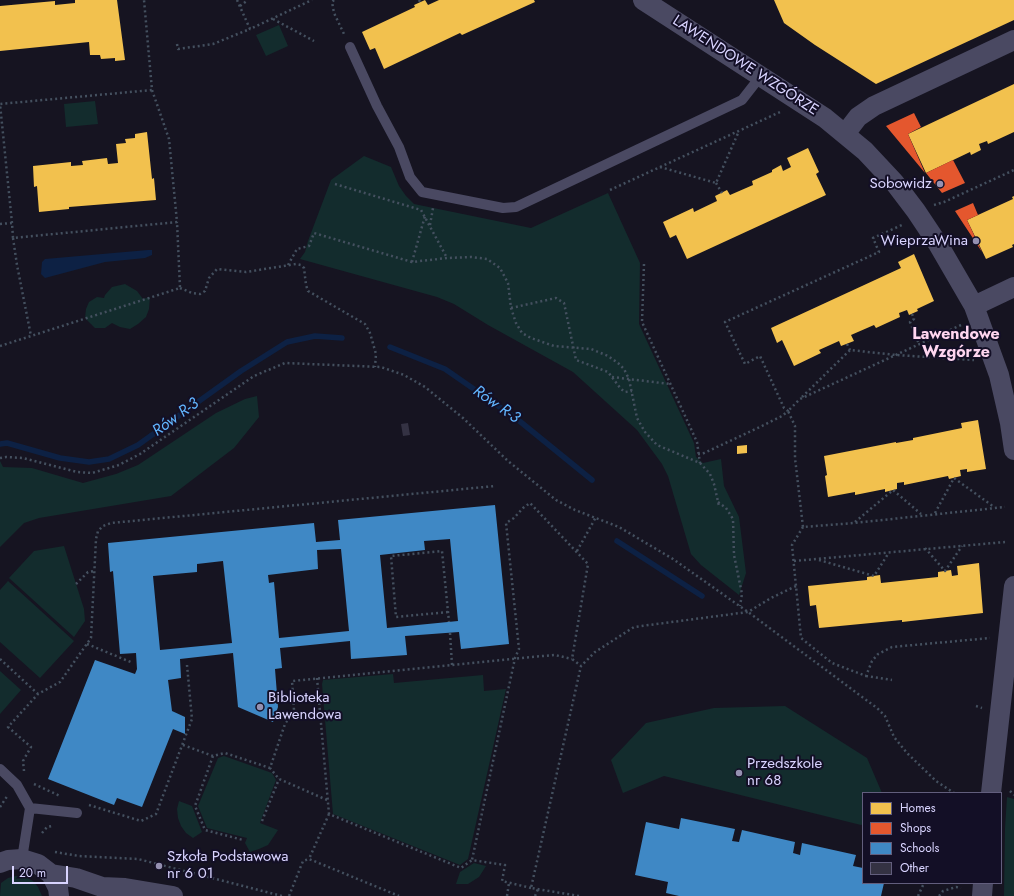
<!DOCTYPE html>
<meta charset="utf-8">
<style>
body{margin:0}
#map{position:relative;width:1014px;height:896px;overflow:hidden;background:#161421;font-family:Jost,sans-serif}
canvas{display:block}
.legend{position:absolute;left:862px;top:792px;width:140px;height:92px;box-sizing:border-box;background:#130f26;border:1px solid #625e7d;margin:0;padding:5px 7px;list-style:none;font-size:12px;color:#d9d4ff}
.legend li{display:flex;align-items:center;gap:8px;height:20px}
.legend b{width:20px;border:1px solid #625e7d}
.scale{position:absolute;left:12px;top:866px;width:56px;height:18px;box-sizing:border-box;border:2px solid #d9d4ff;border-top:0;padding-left:5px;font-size:12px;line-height:14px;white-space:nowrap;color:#d9d4ff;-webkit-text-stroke:3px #130f26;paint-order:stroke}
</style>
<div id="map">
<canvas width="1014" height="896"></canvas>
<ul class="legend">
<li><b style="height:11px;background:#f2c14e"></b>Homes</li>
<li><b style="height:11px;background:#e4572e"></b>Shops</li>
<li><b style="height:11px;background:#3f88c5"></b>Schools</li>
<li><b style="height:11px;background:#343243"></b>Other</li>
</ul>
<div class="scale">20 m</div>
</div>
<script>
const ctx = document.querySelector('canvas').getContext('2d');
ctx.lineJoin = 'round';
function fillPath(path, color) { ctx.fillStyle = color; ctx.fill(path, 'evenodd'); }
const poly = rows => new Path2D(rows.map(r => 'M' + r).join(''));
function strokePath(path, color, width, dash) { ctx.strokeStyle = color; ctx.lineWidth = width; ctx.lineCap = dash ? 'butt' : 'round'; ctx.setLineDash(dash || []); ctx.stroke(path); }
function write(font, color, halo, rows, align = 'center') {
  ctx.font = font + ' Jost,sans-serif'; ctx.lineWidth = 4; ctx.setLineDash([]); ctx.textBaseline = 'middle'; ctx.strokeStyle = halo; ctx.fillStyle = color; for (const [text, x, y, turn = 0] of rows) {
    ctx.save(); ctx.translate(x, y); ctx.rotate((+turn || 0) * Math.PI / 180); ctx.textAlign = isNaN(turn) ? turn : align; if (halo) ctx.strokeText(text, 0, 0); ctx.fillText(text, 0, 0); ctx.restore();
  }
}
const green = poly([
 [279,25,288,46,266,56,256,35],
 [95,101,98,124,66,127,64,104],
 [364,156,391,167,399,186,406,196,414,204,531,228,608,193,640,263,639,324,694,443,696,457,703,463,721,459,724,486,739,517,746,573,739,595,701,565,691,554,668,476,662,464,637,430,573,372,488,325,454,304,437,297,300,259,305,252,308,241,331,180],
 [125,284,137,291,143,299,150,297,149,309,146,317,138,324,130,329,120,327,112,323,105,328,95,328,85,318,86,309,89,302,97,297,104,298,105,295,112,287],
 [257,396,259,417,234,448,171,496,39,518,24,523,0,547,0,461,3,467,32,468,83,483,116,474,138,465,216,413,245,399],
 [64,546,84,609,85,621,74,637,9,578,34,551],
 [8,581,74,641,40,678,0,642,0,590],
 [0,671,21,690,0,714],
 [393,674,394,683,483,675,484,691,506,689,468,859,460,865,333,814,322,684,323,680],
 [785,706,867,758,882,793,863,793,863,824,861,825,664,776,623,793,611,760,646,723,714,708],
 [224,756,272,773,276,780,260,823,278,830,268,845,259,849,250,852,245,843,247,838,207,828,198,806,218,758],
 [1007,797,1014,799,1014,896,1004,896,1005,828],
 [179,801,192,806,202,832,193,838,186,833,181,826,178,818,177,809],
 [474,863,486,866,479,877,468,884,456,884,460,872],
 [16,876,25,877,33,881,38,887,42,896,0,896,1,883,8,878]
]);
const water = poly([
 [148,250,152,250,152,255,145,258,105,262,45,278,41,274,42,262,45,259]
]);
const homes = poly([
 [75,0,117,0,125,60,115,61,115,58,101,59,100,55,90,55,89,42,0,51,0,6,55,1,55,5,75,3],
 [425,0,428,5,439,0,534,0,535,2,462,35,460,33,384,69,375,48,370,50,362,32,415,7,414,5],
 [774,0,1014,0,1014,20,876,84,815,45,784,23],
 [1014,84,1014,132,988,144,987,141,979,144,981,150,971,155,970,152,926,173,908,134],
 [147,132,152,179,154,178,156,200,69,207,69,209,39,212,37,186,34,187,33,166,71,162,71,166,83,165,82,161,107,158,108,164,118,163,116,144,126,143,125,139,135,138,135,134],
 [808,148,819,172,816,174,826,195,687,259,676,235,670,238,663,222,693,208,694,212,717,201,715,196,727,190,730,195,753,185,752,181,772,172,772,170,781,165,783,171,791,167,787,158],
 [1014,196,1014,244,1012,245,1013,247,986,259,967,220,1013,199,1012,197],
 [914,254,934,301,917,309,918,311,909,315,907,310,899,313,900,317,876,328,874,325,851,335,854,341,841,346,839,341,819,350,821,353,794,366,782,340,777,343,771,328,901,268,898,262],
 [978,420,986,469,967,472,967,469,960,470,961,476,949,479,948,476,904,485,904,482,897,483,897,489,885,492,885,489,855,495,855,492,828,497,825,476,827,475,824,456,896,442,896,443,913,440,913,438,962,428,961,423],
 [747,445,747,453,737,454,737,446],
 [979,563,983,613,902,622,902,620,819,628,816,605,810,606,808,586,867,580,867,577,880,575,881,583,938,577,938,572,951,570,952,576,958,575,957,566]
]);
const shops = poly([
 [914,113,921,127,908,134,925,173,886,126],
 [953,160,965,183,942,193,926,173],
 [973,203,978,215,967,220,982,252,955,211]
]);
const schools = poly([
 [495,505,509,644,461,649,459,632,405,636,407,655,351,659,350,641,280,648,282,668,275,669,278,707,273,722,238,707,233,653,180,659,181,678,168,680,172,711,185,717,185,734,173,729,142,807,117,798,114,805,48,779,95,660,135,674,137,669,136,653,120,654,113,571,110,572,108,543,314,523,316,542,340,540,338,520],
 [450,539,458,621,387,628,380,555,425,550,424,541],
 [341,549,349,631,279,638,274,582,269,583,268,575,318,569,317,550],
 [223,561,232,643,160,650,153,576,197,572,197,564],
 [681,818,735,829,732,841,739,842,742,830,795,842,793,853,800,855,802,843,856,855,853,866,863,868,863,883,884,883,881,896,679,896,666,893,668,882,635,875,646,822,679,829]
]);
const stream = poly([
 [390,347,445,369,517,419,592,480],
 [0,444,7,443,60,458,89,462,109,459,138,445,241,371,287,342,315,336,342,338],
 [617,541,702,596]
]);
const building = poly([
 [408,423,410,435,403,436,401,424]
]);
const path = poly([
 [237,0,250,29,312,0],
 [334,0,332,2,334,13,344,34],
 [419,0,420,2],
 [240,6,248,0],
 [273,19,314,41],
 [177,44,178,49,213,44,250,29],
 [660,167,716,183,739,131],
 [716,183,722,193],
 [335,184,421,210,447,258],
 [610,190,780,112],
 [934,205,944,202,1014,170],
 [12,223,0,104,152,90],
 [0,224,12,223,13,238,177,222,169,139,152,90,144,0],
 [430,225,433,208],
 [13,238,17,265,31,336],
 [412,262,425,216],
 [644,264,642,322,697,442,700,463],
 [288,265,297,249,309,246,314,233,412,262,447,258,471,257,487,259,500,268,508,283,511,308,516,323,522,333,531,338,554,346,591,349,608,356,618,363,624,369,629,379,637,418,645,432,657,445,700,463,710,474,714,484,719,506],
 [180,288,192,293,200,294,205,291,209,278,217,269,246,272,296,264,301,265,304,268,306,285,308,291,365,324,370,333,376,354,375,367],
 [511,308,556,298,564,303,576,360,608,372,621,389,625,392,632,391],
 [912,314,914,319,910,322,919,344],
 [961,325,800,399,788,411,795,426,795,458,803,527,854,523,1005,507],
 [847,344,850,350],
 [0,346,180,288,177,222],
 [612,377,670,384],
 [802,397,850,350,896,355,974,360],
 [698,454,702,454,762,426,782,416,788,411,784,408,760,356,745,364,725,322,879,252,873,238,902,225],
 [0,458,6,457,23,458,77,472,92,473,119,465,140,454,254,376,285,363,381,367,404,375,425,387,463,418,508,461,556,500,575,510,619,527,673,559,748,612,877,708,885,716,894,737,907,753,936,781,954,793],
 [718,502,726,508,733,519,734,555,742,594,740,606],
 [935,513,954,478,994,507],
 [855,522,893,490,921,514],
 [803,527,792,545,801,638,832,663,866,676,872,661,878,654,892,647,990,638],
 [925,548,945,571,962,546],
 [577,551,596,517],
 [819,560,874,576,888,554],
 [794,561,1005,542],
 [76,584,88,572,94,571],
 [448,612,396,617,391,556,442,551,449,622],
 [450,633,452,665],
 [87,644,133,663],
 [0,659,38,694],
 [866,676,892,680],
 [317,678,329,814,461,868,472,860],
 [976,706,982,708],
 [183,745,213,756,225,753,270,768],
 [213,756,195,806,205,830,243,840],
 [24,771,23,761,31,747,8,727,38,694,60,682,91,638,96,539,98,531,103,526,111,523,495,486],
 [34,784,60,796],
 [1010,791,1014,795],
 [327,800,279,779,270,768,285,724,294,710,292,681,531,657,555,655,572,659],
 [89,805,141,821,156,814,192,719,187,665],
 [0,807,8,795],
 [329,814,309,859,399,896],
 [262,821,279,779],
 [42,833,47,827,52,826],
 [55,852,79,856,138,859,282,896],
 [531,888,502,881,505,865,472,860,515,658,519,649,506,523,514,518,523,508,530,503,588,564,572,659,581,666],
 [289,896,303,861,309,859],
 [507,896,509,883],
 [535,896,538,889],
 [579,896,531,888,581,666,595,652,634,627,748,612,771,598,796,586],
 [918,896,924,883],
 [939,896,943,891,956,887,961,888]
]);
const lane = poly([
 [350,47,377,106,399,147,410,177,422,192,503,208,516,207,742,100,760,77],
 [0,769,17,785,30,808,22,859],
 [30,808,77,813]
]);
const street = poly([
 [643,0,825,118,865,151,894,182,916,211,938,244,974,306,999,375,1010,423,1014,450],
 [845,134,858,117,874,106,1014,40],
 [974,306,1014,287],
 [991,793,1014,586],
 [0,863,8,860,22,859,38,864,51,874,58,888,59,896],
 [51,874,76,878,102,887,125,888,173,896],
 [982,896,983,883]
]);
const markers = [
 [940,184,4,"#9591b1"],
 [976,241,4,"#9591b1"],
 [260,707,4,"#9591b1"],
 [739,773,4,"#9591b1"],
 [159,866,4,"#9591b1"]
];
const streetNames = [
 ["LAWENDOWE WZGÓRZE",745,66,33]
];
const poiNames = [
 ["Sobowidz",932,184,"right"],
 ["WieprzaWina",968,241,"right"],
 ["Biblioteka",268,698],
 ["Lawendowa",268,715],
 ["Przedszkole",747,764],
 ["nr 68",747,781],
 ["Szkoła Podstawowa",167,857],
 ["nr 6 01",167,874]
];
const neighbourhoodNames = [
 ["Lawendowe",956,335],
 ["Wzgórze",956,353]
];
const waterNames = [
 ["Rów R-3",496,405,35],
 ["Rów R-3",176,418,-36]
];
fillPath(green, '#132c2d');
fillPath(water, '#0d2144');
fillPath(homes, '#f2c14e');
fillPath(shops, '#e4572e');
fillPath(schools, '#3f88c5');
strokePath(stream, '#0d2144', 5.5);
fillPath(building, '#343243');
strokePath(path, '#44505f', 2.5, [2, 3]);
strokePath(lane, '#4a4962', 10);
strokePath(street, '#4a4962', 20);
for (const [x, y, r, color] of markers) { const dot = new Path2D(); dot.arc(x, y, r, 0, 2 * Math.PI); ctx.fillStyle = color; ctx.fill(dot); strokePath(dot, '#130f26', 1.5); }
write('15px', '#d9d4ff', '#130f26', streetNames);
write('15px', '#d9d4ff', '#130f26', poiNames, 'left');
write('bold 16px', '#ffd6f0', '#130f26', neighbourhoodNames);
write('italic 16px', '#62b6ff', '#130f26', waterNames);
</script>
